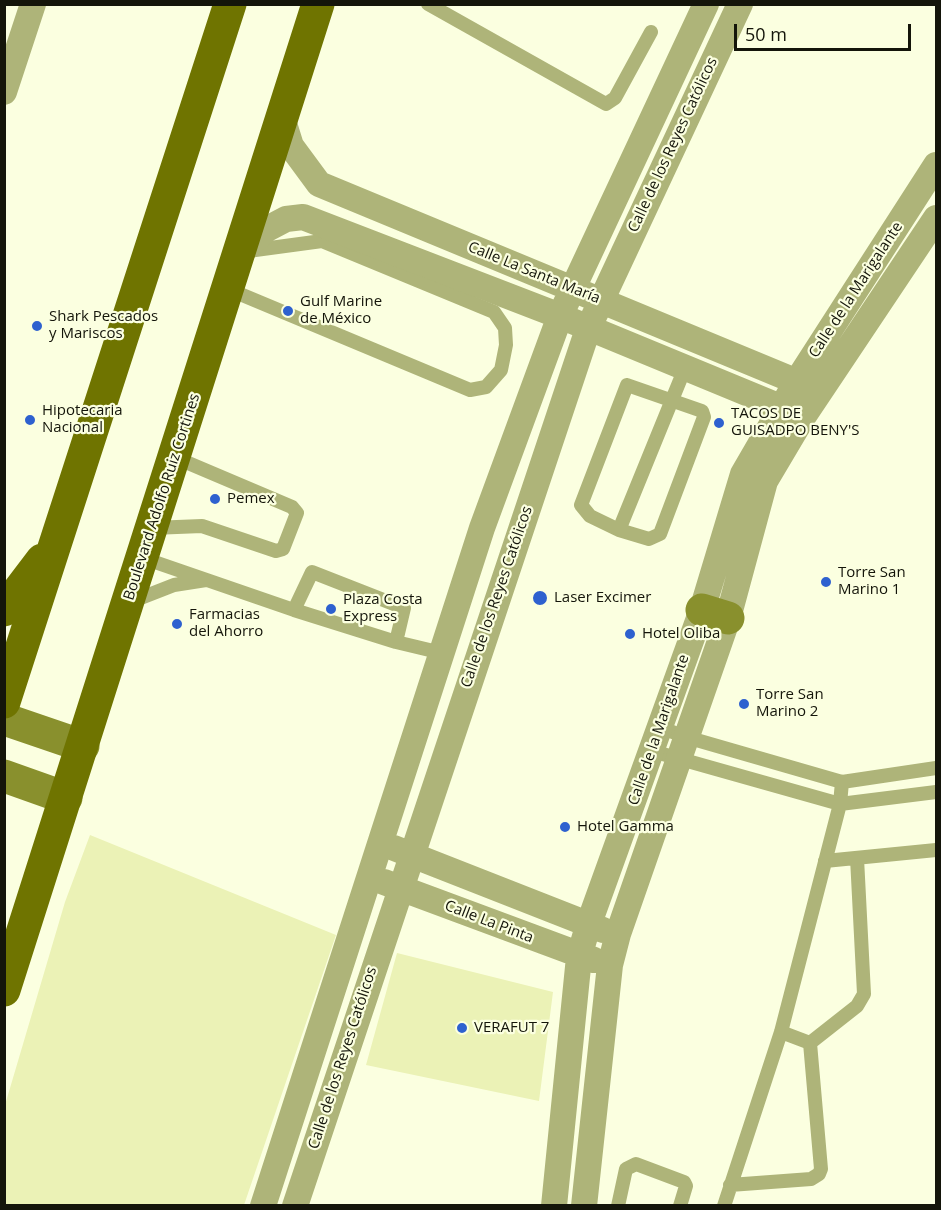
<!DOCTYPE html>
<meta charset="utf-8">
<style>
body{margin:0}
#map{position:relative;width:941px;height:1210px;overflow:hidden;background:#fbffe0;font-family:"Open Sans",sans-serif}
canvas{display:block}
.frame{position:absolute;inset:0;border:6px solid #14150a;pointer-events:none}
.scale{position:absolute;left:734px;top:24px;width:177px;height:27px;box-sizing:border-box;border:3px solid #14150a;border-top:0;padding-left:8px;font-size:18px;line-height:21px;white-space:nowrap;color:#14150a;-webkit-text-stroke:4px #fbffe0;paint-order:stroke}
</style>
<div id="map">
<canvas width="941" height="1210"></canvas>
<div class="frame"></div>
<div class="scale">50 m</div>
</div>
<script>
const ctx = document.querySelector('canvas').getContext('2d');
ctx.lineJoin = 'round';
function fillPath(path, color) { ctx.fillStyle = color; ctx.fill(path, 'evenodd'); }
const poly = rows => new Path2D(rows.map(r => 'M' + r).join(''));
function strokePath(path, color, width, dash) { ctx.strokeStyle = color; ctx.lineWidth = width; ctx.lineCap = dash ? 'butt' : 'round'; ctx.setLineDash(dash || []); ctx.stroke(path); }
function write(font, color, halo, rows, align = 'center') {
  ctx.font = font + ' "Open Sans",sans-serif'; ctx.lineWidth = 4.5; ctx.setLineDash([]); ctx.textBaseline = 'middle'; ctx.strokeStyle = halo; ctx.fillStyle = color; for (const [text, x, y, turn = 0] of rows) {
    ctx.save(); ctx.translate(x, y); ctx.rotate((+turn || 0) * Math.PI / 180); ctx.textAlign = isNaN(turn) ? turn : align; if (halo) ctx.strokeText(text, 0, 0); ctx.fillText(text, 0, 0); ctx.restore();
  }
}
const green = poly([
 [90,835,336,935,244,1205,5,1205,5,1105,65,902],
 [397,953,553,992,539,1101,366,1065]
]);
const lane = poly([
 [428,4,606,104,615,98,651,32],
 [228,289,470,390,486,387,501,370,506,345,505,328,494,312,322,241,248,251],
 [627,385,702,411,704,417,660,534,649,539,619,530,590,516,581,505,627,385],
 [152,528,202,526,276,551,283,549,297,513,292,507,174,457],
 [619,530,685,368],
 [143,558,294,610,396,642,442,653],
 [133,601,174,585,206,580],
 [294,610,312,572,404,608,396,642],
 [659,727,686,737,842,782,936,768],
 [652,751,840,804,936,792],
 [825,861,936,850],
 [781,1032,810,1043],
 [730,1185,811,1179,819,1174,821,1169,810,1043,857,1006,864,994,857,858],
 [618,1206,626,1169,636,1164,684,1182,686,1186,680,1206],
 [724,1206,781,1032,840,804,842,782]
]);
const street = poly([
 [4,92,33,4],
 [282,117,291,146,319,184,812,388],
 [241,252,267,229,286,219,303,217,560,316,795,413],
 [394,848,603,930],
 [384,882,594,960],
 [263,1206,482,528,560,316,706,4],
 [295,1206,588,329,740,4],
 [554,1206,579,957,588,926,702,610,743,474,797,381,936,165],
 [584,1206,610,965,618,934,728,618,765,481,803,417,936,218]
]);
const secondary = poly([
 [702,610,728,618],
 [4,719,83,746],
 [4,776,66,798]
]);
const primary = poly([
 [4,610,42,560],
 [4,702,230,4],
 [4,990,318,4]
]);
const markers = [
 [288,311,6,"#2e61cf"],
 [37,326,6,"#2e61cf"],
 [30,420,6,"#2e61cf"],
 [719,423,6,"#2e61cf"],
 [215,499,6,"#2e61cf"],
 [826,582,6,"#2e61cf"],
 [540,598,8,"#2e61cf"],
 [331,609,6,"#2e61cf"],
 [177,624,6,"#2e61cf"],
 [630,634,6,"#2e61cf"],
 [744,704,6,"#2e61cf"],
 [565,827,6,"#2e61cf"],
 [462,1028,6,"#2e61cf"]
];
const streetNames = [
 ["Calle de los Reyes Católicos",673,145,-65],
 ["Calle La Santa María",534,273,22],
 ["Calle de la Marigalante",856,290,-57],
 ["Boulevard Adolfo Ruiz Cortines",162,497,-72],
 ["Calle de los Reyes Católicos",497,597,-71],
 ["Calle de la Marigalante",659,730,-71],
 ["Calle La Pinta",489,922,21],
 ["Calle de los Reyes Católicos",343,1058,-72]
];
const poiNames = [
 ["Gulf Marine",300,302],
 ["de México",300,319],
 ["Shark Pescados",49,317],
 ["y Mariscos",49,334],
 ["Hipotecaria",42,411],
 ["Nacional",42,428],
 ["TACOS DE",731,414],
 ["GUISADPO BENY'S",731,431],
 ["Pemex",227,499],
 ["Torre San",838,573],
 ["Marino 1",838,590],
 ["Laser Excimer",554,598],
 ["Plaza Costa",343,600],
 ["Express",343,617],
 ["Farmacias",189,615],
 ["del Ahorro",189,632],
 ["Hotel Oliba",642,634],
 ["Torre San",756,695],
 ["Marino 2",756,712],
 ["Hotel Gamma",577,827],
 ["VERAFUT 7",474,1028]
];
fillPath(green, '#ebf2b6');
strokePath(lane, '#aeb479', 14);
strokePath(street, '#aeb479', 26);
strokePath(secondary, '#89902d', 33);
strokePath(primary, '#6f7400', 33);
for (const [x, y, r, color] of markers) { const dot = new Path2D(); dot.arc(x, y, r, 0, 2 * Math.PI); ctx.fillStyle = color; ctx.fill(dot); strokePath(dot, '#fbffe0', 2); }
write('15px', '#14150a', '#fbffe0', streetNames);
write('15px', '#14150a', '#fbffe0', poiNames, 'left');
</script>
